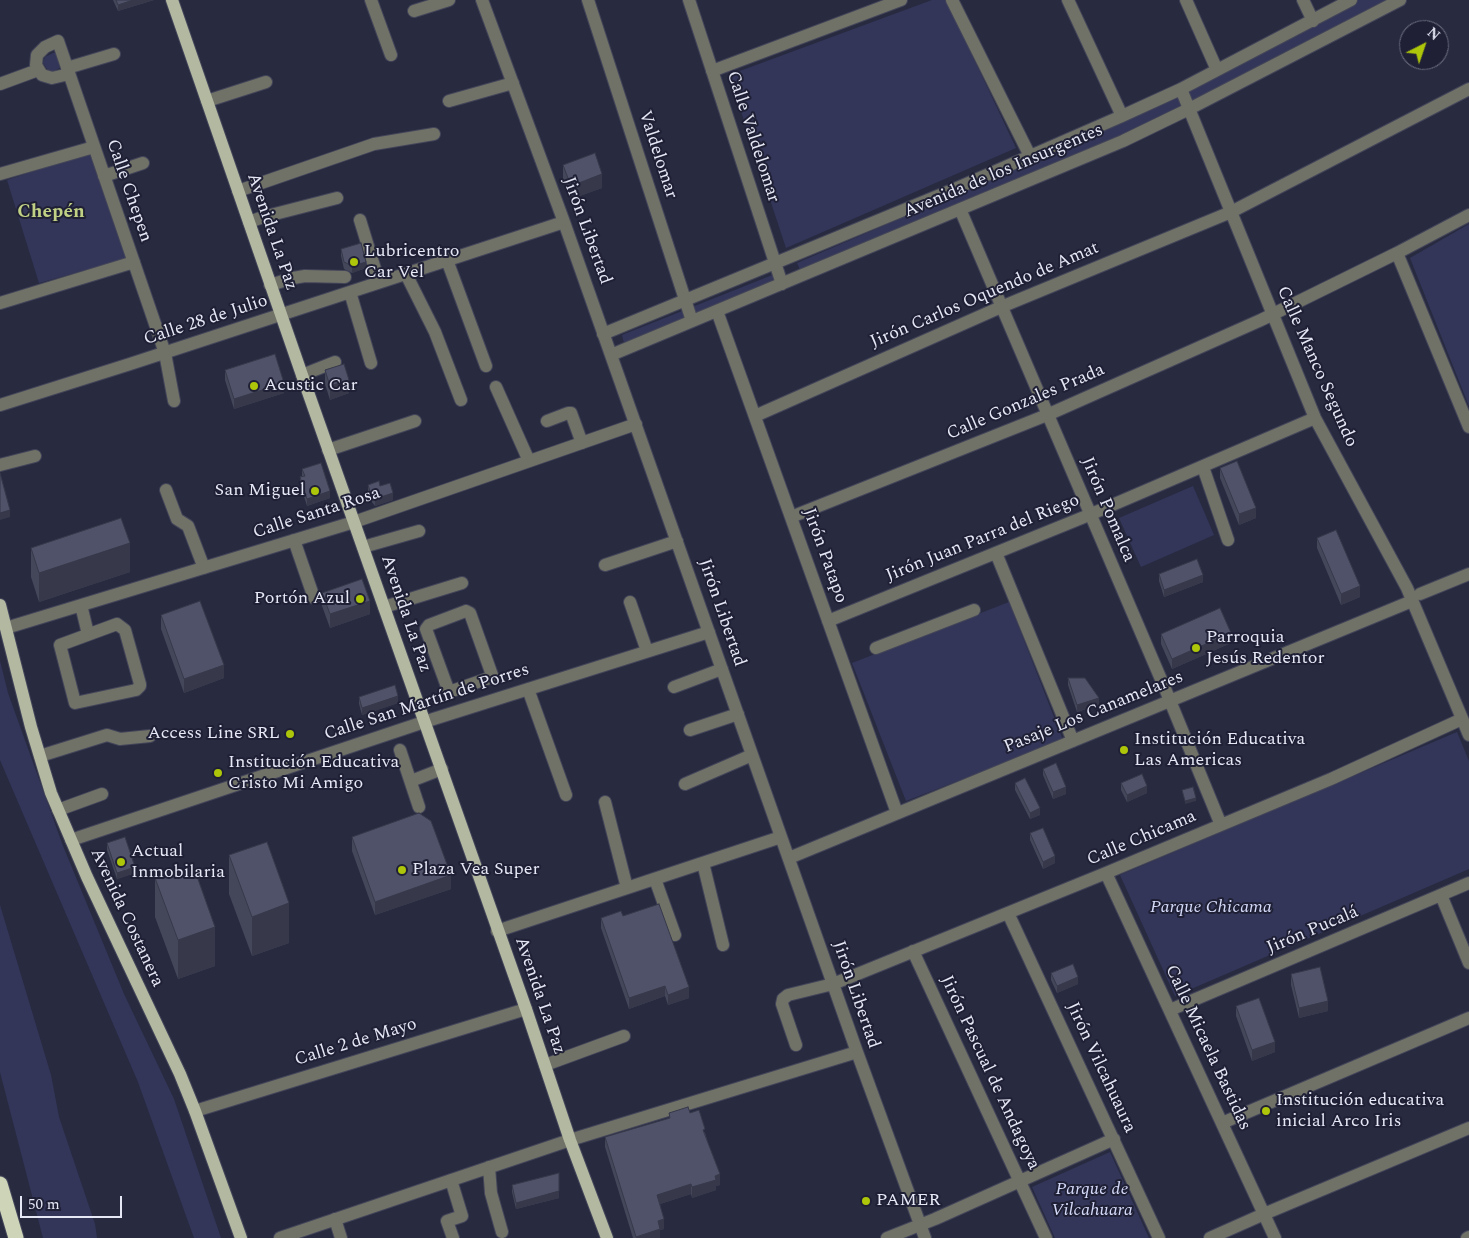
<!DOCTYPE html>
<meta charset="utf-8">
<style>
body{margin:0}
#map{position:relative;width:1469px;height:1238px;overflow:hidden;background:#282a40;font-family:Spectral,serif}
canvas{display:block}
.north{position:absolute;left:1399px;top:20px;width:50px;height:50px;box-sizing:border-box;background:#1f2035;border:1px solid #6f7082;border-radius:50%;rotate:41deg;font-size:14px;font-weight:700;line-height:20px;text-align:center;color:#e6e8f6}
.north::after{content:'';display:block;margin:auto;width:18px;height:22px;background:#aec60a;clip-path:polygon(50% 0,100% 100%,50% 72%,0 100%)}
.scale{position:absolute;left:20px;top:1196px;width:102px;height:22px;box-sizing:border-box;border:2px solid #e6e8f6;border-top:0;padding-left:6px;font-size:15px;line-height:18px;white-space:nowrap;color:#e6e8f6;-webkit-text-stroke:4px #1f2035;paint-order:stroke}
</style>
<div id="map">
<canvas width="1469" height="1238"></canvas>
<div class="north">N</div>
<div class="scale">50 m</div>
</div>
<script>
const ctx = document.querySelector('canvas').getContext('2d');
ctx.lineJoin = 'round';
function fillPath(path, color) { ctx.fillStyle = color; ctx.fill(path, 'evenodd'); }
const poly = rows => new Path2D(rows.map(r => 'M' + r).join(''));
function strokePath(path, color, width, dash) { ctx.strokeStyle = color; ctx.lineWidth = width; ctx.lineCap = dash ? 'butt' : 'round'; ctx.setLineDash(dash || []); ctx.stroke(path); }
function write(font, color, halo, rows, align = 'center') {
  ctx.font = font + ' Spectral,serif'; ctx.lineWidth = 4; ctx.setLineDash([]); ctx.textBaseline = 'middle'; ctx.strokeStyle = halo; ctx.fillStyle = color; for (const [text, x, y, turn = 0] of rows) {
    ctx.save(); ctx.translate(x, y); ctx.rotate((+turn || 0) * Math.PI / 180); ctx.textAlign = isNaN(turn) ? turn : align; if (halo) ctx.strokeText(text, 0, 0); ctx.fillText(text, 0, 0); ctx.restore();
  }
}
const green = poly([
 [932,0,946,0,1016,148,786,248,729,75],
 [1355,0,1387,0,1129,133,801,272,797,263,990,180],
 [53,53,56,53,61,67,53,72,48,70,43,63,45,57],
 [92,152,129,258,39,283,7,180],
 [1469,224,1469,406,1410,258],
 [775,274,776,281,624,343,622,335],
 [1193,486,1214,535,1141,567,1119,518],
 [1009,602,1063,740,906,801,852,663],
 [0,661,8,693,63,846,124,994,174,1099,221,1238,194,1238,138,1082,0,760],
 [1457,732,1469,761,1469,869,1175,996,1120,875],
 [0,905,51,1075,59,1117,95,1224,97,1238,43,1238,0,1072],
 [1110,1152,1149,1238,1055,1238,1032,1187]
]);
const minor = poly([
 [371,0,391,55],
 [482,0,564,222,857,1052,925,1238],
 [588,0,692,321],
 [689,0,782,284],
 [952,0,1030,156],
 [1068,0,1122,116],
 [1186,0,1217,70],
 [1303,0,1313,21],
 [414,11,449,0],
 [67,68,114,54],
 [712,71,901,0],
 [69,74,52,78,42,75,36,65,37,55,45,47,58,41,165,353,174,401],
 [0,84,38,70],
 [1181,89,1315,418,1407,588,1469,735],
 [207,101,266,82],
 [449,101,513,83],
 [0,174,94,147],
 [104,176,143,163],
 [238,191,374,144,434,134],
 [960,209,1166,691,1221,825],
 [360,220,379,282],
 [249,222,263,217,337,198],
 [1397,253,1469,427],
 [447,260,486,366],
 [406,274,435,332,461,400],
 [270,285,293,278,305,276,345,277],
 [350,292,371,363],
 [0,303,134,262],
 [717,311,897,813],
 [603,334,957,188,1122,116,1181,89,1351,0],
 [611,355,1123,141,1189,109,1400,0],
 [302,375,335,362],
 [496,387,529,461],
 [0,405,130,364,564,222],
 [755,416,1001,307,1231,212,1469,89],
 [547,421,568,413,571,413,582,443],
 [328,450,415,421],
 [0,465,35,456],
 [1203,467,1228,540],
 [166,490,177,519,188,526,204,568],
 [791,517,1047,415,1261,320,1397,253,1469,215],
 [294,540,314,598],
 [363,547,419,531],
 [996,553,1073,741],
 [605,565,677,541],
 [1420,594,1469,574],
 [630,602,647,651],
 [81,605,88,634],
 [384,607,462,583],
 [466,611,470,613,492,675,489,678,449,692,426,629,429,625,466,611],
 [828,621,1089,515,1315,418],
 [117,624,125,630,140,684,140,686,136,690,75,703,60,645,117,624],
 [6,628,354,522,636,424],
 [876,648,974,610],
 [674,687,722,669],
 [528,689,566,795],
 [690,730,738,714],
 [400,750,419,807],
 [40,756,107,735,120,739,150,736],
 [411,781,442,769],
 [685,784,752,755],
 [605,802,627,888],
 [58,810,102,794],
 [71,840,424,722,709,632],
 [789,858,1412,601],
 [703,863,723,945],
 [1106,873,1275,1238],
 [655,879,675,935],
 [1441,895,1469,963],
 [1008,913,1159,1238],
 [497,931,781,837],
 [913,951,1046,1238],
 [1170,1010,1469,883],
 [796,1045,782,1004,783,999,788,995,833,984,1106,873,1331,779,1462,719],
 [545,1065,624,1036],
 [195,1111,526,1009],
 [1222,1123,1469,1018],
 [489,1167,491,1193,502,1232],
 [451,1180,462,1216,447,1221,453,1238],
 [335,1219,341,1238],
 [280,1238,570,1140,857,1052],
 [887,1238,935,1219,1114,1139],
 [1210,1238,1264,1214,1469,1128],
 [1467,1238,1469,1237]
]);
const major = poly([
 [172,0,302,375,526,1009,570,1140,607,1238],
 [0,605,31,727,51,793,87,877,180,1074,195,1111,241,1238]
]);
const highway = poly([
 [0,1184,16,1238]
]);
const wall = poly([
 [113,0,154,0,118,11],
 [563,165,602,188,571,199,563,179],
 [341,249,366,268,352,273,344,269,341,256],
 [225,370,284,393,234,409,225,380],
 [325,370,349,393,330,400,325,384],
 [1220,468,1256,518,1239,525,1220,478],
 [302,469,330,498,307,506,300,484,300,477,302,476],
 [368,485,380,486,393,500,375,506,371,501,368,492],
 [1317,538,1360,597,1341,605,1317,548],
 [31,548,130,572,39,602,31,577],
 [1159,574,1203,582,1164,597,1159,581],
 [322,593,370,614,330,628,322,606],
 [161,615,224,678,184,693,161,629],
 [1161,634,1231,643,1172,669,1161,644],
 [1068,678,1099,705,1077,712,1068,685],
 [359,697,398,703,362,715,359,704],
 [1043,769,1066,794,1053,799,1043,775],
 [1015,783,1040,815,1030,819,1015,790],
 [1121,783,1147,793,1127,802,1121,790],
 [1030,833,1055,863,1043,869,1030,840],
 [352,837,451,889,375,915,352,851],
 [107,843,135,873,117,879,107,850],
 [229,855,289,943,252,956,229,894],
 [155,878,215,966,178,979,155,917],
 [623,916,689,998,668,1005,665,996,629,1009,601,928,601,918],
 [1051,973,1078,984,1057,993,1051,980],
 [1291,974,1328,1011,1299,1018,1291,985],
 [1236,1006,1275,1052,1252,1061,1236,1016],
 [669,1113,690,1113,705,1133,720,1185,716,1186,716,1190,692,1198,691,1194,660,1204,664,1229,660,1230,660,1238,633,1238,605,1147,605,1137,669,1119],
 [512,1185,559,1198,516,1209,512,1192]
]);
const shadedWall = poly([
 [133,0,154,0,118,11,118,5],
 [602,174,602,188,571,199,571,186],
 [366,262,366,268,352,273,352,266],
 [349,380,349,393,330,400,330,386],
 [284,383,284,393,234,409,234,399],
 [330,491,330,498,307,506,307,499],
 [393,493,393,500,375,506,375,499],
 [1256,508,1256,518,1239,525,1239,514],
 [10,510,10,517,0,520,0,513],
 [130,543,130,572,39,602,39,573],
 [1203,575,1203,582,1164,597,1164,590],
 [1360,586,1360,597,1341,605,1341,594],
 [370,601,370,614,330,628,330,614],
 [1231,633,1231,643,1172,669,1172,659],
 [224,665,224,678,184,693,184,679],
 [398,696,398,703,362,715,362,708],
 [1099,698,1099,705,1077,712,1077,705],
 [1147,786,1147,793,1127,802,1127,795],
 [1066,787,1066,794,1053,799,1053,792],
 [1196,798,1196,801,1185,804,1185,801],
 [1040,808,1040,815,1030,819,1030,813],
 [1055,856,1055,863,1043,869,1043,862],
 [135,867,135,873,117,879,117,873],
 [451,875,451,889,375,915,375,902],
 [289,903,289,943,252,956,252,917],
 [215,927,215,966,178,979,178,940],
 [1078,977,1078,984,1057,993,1057,986],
 [665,986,665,996,629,1009,629,998],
 [689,987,689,998,668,1005,668,995],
 [1328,1001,1328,1011,1299,1018,1299,1008],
 [1275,1042,1275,1052,1252,1061,1252,1050],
 [720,1174,720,1185,716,1186,716,1190,692,1198,692,1187,715,1176],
 [691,1184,691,1194,657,1205,657,1195],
 [559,1191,559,1198,516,1209,516,1203],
 [664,1219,664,1229,660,1230,660,1238,636,1238,636,1237,658,1221]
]);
const building = poly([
 [116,0,133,0,118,5,116,0],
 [595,153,602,174,571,186,563,165,595,153],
 [361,243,366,262,352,266,344,262,341,249,361,243],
 [275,354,284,383,234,399,225,370,275,354],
 [344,364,349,380,330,386,325,370,344,364],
 [1237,461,1256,508,1239,514,1220,468,1237,461],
 [321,463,330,491,307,499,300,477,305,476,302,469,321,463],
 [0,473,10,510,0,513,0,473],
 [379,481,380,486,390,483,393,493,375,499,371,494,368,485,379,481],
 [121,518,130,543,39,573,31,548,121,518],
 [1336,530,1360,586,1341,594,1317,538,1336,530],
 [1197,559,1203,575,1164,590,1159,574,1197,559],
 [362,579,370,601,330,614,322,593,362,579],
 [200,601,224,665,184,679,161,615,200,601],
 [1220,608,1231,633,1172,659,1161,634,1220,608],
 [1068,678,1085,678,1099,698,1077,705,1068,678],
 [395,685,398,696,362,708,359,697,395,685],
 [1056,763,1066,787,1053,792,1043,769,1056,763],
 [1142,774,1147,786,1127,795,1121,783,1142,774],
 [1025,778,1040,808,1030,813,1015,783,1025,778],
 [1193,787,1196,798,1185,801,1182,790,1193,787],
 [419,813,431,821,451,875,375,902,352,837,419,813],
 [1043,828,1055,856,1043,862,1030,833,1043,828],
 [125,837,135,867,117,873,107,843,125,837],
 [267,842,289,903,252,917,229,855,267,842],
 [193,865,215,927,178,940,155,878,193,865],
 [659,904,689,987,668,995,665,986,629,998,601,918,621,911,623,916,659,904],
 [1073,964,1078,977,1057,986,1051,973,1073,964],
 [1320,967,1328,1001,1299,1008,1291,974,1320,967],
 [1259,998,1275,1042,1252,1050,1236,1006,1259,998],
 [688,1107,690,1113,699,1110,705,1129,703,1130,720,1174,715,1176,716,1180,692,1187,691,1184,657,1195,664,1219,658,1221,660,1229,636,1237,605,1137,670,1118,669,1113,688,1107],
 [559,1173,559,1191,516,1203,512,1185,559,1173]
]);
const markers = [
 [354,262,5,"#aec60a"],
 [254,386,5,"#aec60a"],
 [315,491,5,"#aec60a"],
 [360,599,5,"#aec60a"],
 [1196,648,5,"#aec60a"],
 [290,734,5,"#aec60a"],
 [1124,750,5,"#aec60a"],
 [218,773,5,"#aec60a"],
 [121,862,5,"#aec60a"],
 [402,870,5,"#aec60a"],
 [1266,1111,5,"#aec60a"],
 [866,1201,5,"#aec60a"]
];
const streetNames = [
 ["Calle Valdelomar",752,137,72],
 ["Valdelomar",657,155,72],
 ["Avenida de los Insurgentes",1004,172,-23],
 ["Calle Chepen",128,191,71],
 ["Jirón Libertad",586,231,70],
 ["Avenida La Paz",271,232,71],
 ["Jirón Carlos Oquendo de Amat",985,296,-23],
 ["Calle 28 de Julio",206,321,-18],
 ["Calle Manco Segundo",1316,367,66],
 ["Calle Gonzales Prada",1026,403,-23],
 ["Jirón Pomalca",1107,510,67],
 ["Calle Santa Rosa",317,514,-18],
 ["Jirón Juan Parra del Riego",983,539,-22],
 ["Jirón Patapo",824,556,70],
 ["Jirón Libertad",721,613,71],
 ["Avenida La Paz",405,614,71],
 ["Calle San Martín de Porres",427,703,-18],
 ["Pasaje Los Canamelares",1094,713,-22],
 ["Calle Chicama",1142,839,-23],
 ["Avenida Costanera",126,918,65],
 ["Jirón Pucalá",1313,931,-23],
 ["Jirón Libertad",855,995,71],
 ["Avenida La Paz",539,996,71],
 ["Calle 2 de Mayo",356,1043,-17],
 ["Calle Micaela Bastidas",1207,1048,65],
 ["Jirón Vilcahuaura",1100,1068,65],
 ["Jirón Pascual de Andagoya",989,1073,65]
];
const poiNames = [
 ["Lubricentro",364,252],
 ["Car Vel",364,273],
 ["Acustic Car",264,386],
 ["San Miguel",305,491,"right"],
 ["Portón Azul",350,599,"right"],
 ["Parroquia",1206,638],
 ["Jesús Redentor",1206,659],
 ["Access Line SRL",280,734,"right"],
 ["Institución Educativa",1134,740],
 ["Las Americas",1134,761],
 ["Institución Educativa",228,763],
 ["Cristo Mi Amigo",228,784],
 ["Actual",131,852],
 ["Inmobilaria",131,873],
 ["Plaza Vea Super",412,870],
 ["Institución educativa",1276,1101],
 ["inicial Arco Iris",1276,1122],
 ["PAMER",876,1201]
];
const parkNames = [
 ["Parque Chicama",1211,908],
 ["Parque de",1092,1190],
 ["Vilcahuara",1092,1211]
];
const neighbourhoodNames = [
 ["Chepén",51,213]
];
fillPath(green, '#333659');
strokePath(minor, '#434559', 14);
strokePath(major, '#434559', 14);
strokePath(highway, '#434559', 17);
strokePath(minor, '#707267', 12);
strokePath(major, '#b3b8a1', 12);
strokePath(highway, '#cdd4b8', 15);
fillPath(wall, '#44475a');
fillPath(shadedWall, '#37394a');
fillPath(building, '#4f5269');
strokePath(building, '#37394a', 1);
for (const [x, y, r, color] of markers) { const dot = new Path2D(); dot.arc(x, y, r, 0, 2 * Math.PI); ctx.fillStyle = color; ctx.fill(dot); strokePath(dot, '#1f2035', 2); }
write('18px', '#e6e8f6', '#1f2035', streetNames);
write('18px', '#e6e8f6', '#1f2035', poiNames, 'left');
write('italic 18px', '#d5daf9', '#1f2035', parkNames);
write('bold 19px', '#c0d084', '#1f2035', neighbourhoodNames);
</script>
